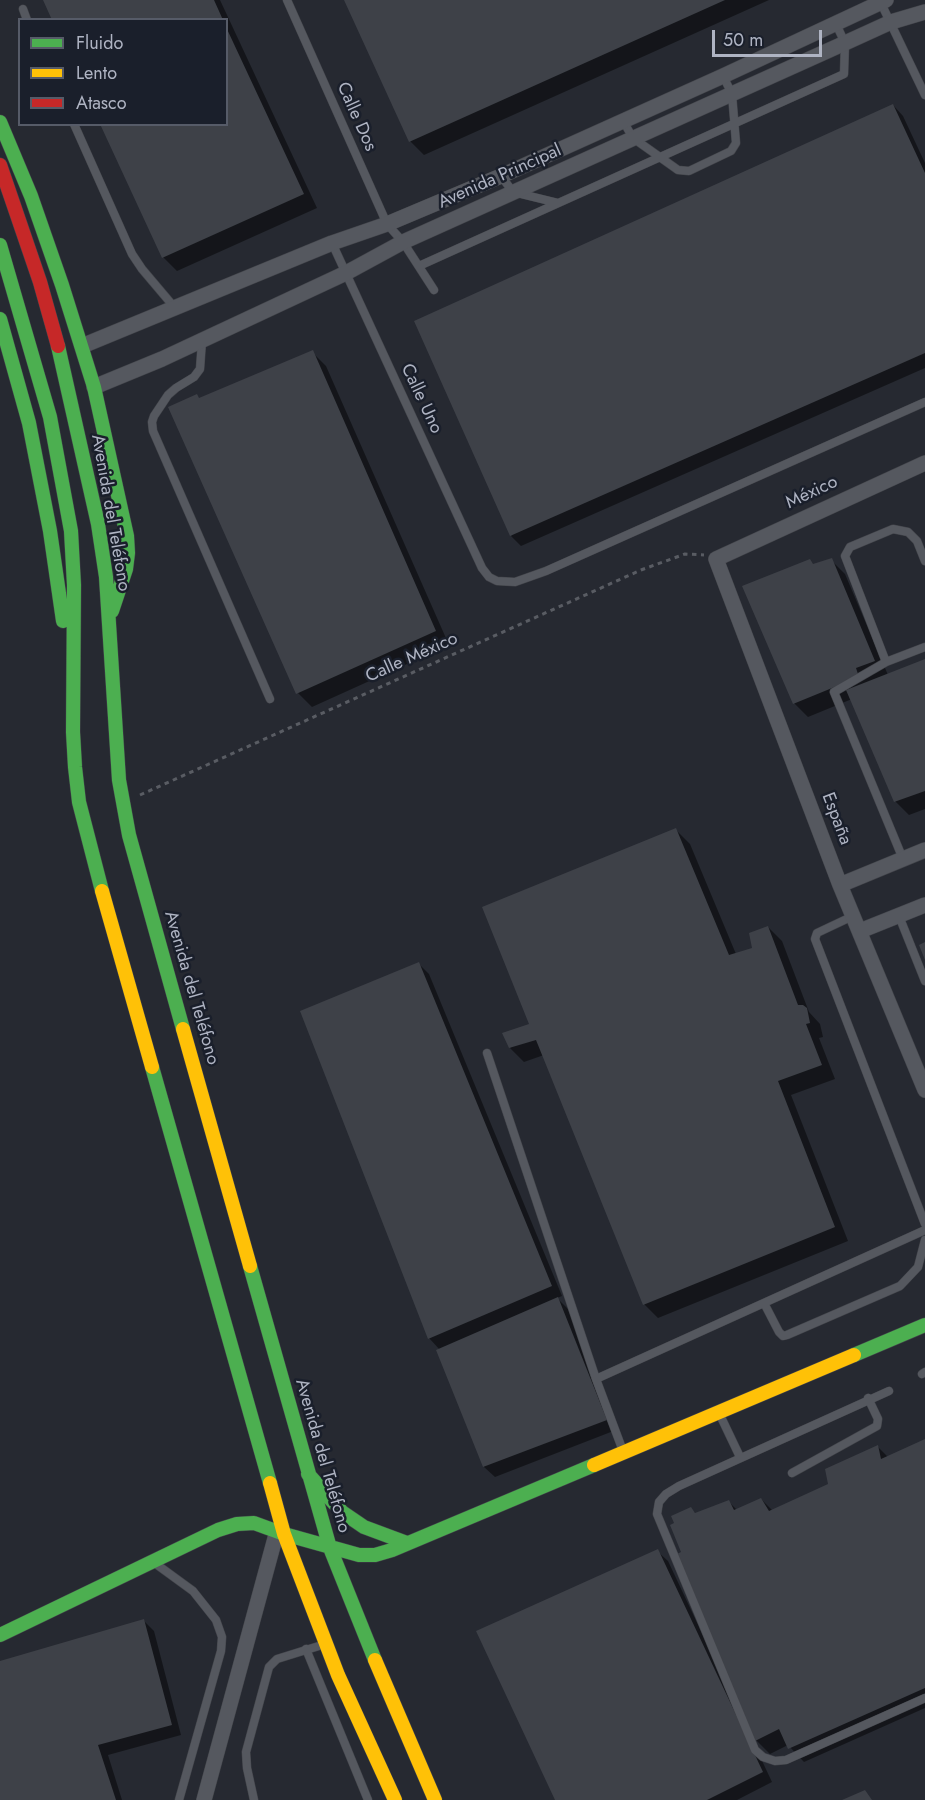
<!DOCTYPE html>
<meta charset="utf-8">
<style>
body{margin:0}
#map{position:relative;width:925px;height:1800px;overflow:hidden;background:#262931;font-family:Jost,sans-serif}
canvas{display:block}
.legend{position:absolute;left:18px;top:18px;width:210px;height:108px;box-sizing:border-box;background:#1a1f2b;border:2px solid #565b68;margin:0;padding:8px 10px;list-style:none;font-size:18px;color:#afb4c3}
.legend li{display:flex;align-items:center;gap:12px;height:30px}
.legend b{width:30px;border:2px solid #565b68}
.scale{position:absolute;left:712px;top:30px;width:110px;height:27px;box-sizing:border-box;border:3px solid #afb4c3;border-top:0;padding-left:8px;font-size:18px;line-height:21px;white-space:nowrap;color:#afb4c3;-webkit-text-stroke:4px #1a1f2b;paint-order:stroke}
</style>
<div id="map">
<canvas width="925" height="1800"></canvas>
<ul class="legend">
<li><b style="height:8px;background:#4caf50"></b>Fluido</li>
<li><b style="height:8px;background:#ffc107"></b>Lento</li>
<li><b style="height:8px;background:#c62828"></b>Atasco</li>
</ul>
<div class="scale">50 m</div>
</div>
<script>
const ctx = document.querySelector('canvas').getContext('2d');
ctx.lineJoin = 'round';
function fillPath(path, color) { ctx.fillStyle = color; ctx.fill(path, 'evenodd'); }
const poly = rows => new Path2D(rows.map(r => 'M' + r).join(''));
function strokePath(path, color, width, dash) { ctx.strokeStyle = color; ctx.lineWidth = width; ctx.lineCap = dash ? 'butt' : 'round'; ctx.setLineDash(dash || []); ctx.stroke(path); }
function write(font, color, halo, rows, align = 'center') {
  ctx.font = font + ' Jost,sans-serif'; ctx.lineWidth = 5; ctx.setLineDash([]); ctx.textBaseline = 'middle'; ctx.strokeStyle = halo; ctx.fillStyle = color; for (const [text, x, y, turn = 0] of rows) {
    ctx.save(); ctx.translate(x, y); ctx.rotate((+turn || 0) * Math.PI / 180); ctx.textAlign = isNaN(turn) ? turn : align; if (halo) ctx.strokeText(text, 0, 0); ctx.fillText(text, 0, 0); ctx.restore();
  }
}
const shadow = poly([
 [45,0,220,0,317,208,177,271,163,257,102,124,226,124,226,20,54,20],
 [346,0,769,0,424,155,410,141],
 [893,105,903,116,925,163,925,368,521,546,511,536],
 [312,352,326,366,449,645,312,707,298,693,170,408,200,400],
 [831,560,845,574,888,675,925,660,925,809,909,815,895,801,852,699,808,717,794,703,814,566],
 [676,830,690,844,736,954,754,949,768,927,782,941,809,1012,820,1024,823,1037,819,1038,835,1079,791,1095,848,1241,658,1318,644,1304,544,1055,524,1062,510,1048,531,1025],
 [418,963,429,974,562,1296,557,1298,568,1309,616,1430,495,1477,484,1467,438,1350,440,1350,429,1338],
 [925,1440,925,1708,804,1762,788,1745,770,1754,756,1740,683,1553,691,1509,696,1514,729,1502,737,1510,761,1499,773,1511,830,1485,878,1447,888,1457],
 [657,1551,668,1561,772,1782,737,1800,557,1800],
 [143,1620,154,1631,181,1735,108,1755,122,1800,0,1800,0,1662]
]);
const building = poly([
 [43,0,214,0,223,20,52,20],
 [344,0,725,0,409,142],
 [226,27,304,194,162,258,100,124,226,124],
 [893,104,925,173,925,353,510,536,414,321],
 [313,350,436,631,296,694,168,407,197,394,199,398],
 [832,558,875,661,856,668,859,677,793,704,742,586,810,559,813,564],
 [925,659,925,791,894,802,846,690],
 [676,828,729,955,752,948,749,933,768,926,798,1005,803,1005,807,1008,810,1023,806,1024,822,1065,778,1081,835,1227,643,1305,536,1040,509,1048,502,1033,529,1024,482,907],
 [925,942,925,960,919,945],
 [419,962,552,1286,428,1339,300,1011],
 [558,1297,607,1420,483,1467,436,1350],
 [925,1439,925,1688,788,1749,779,1729,755,1741,677,1554,681,1552,670,1525,674,1523,671,1516,691,1507,695,1513,729,1500,734,1510,761,1498,769,1511,828,1484,825,1469,878,1445,881,1459],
 [658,1549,763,1772,707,1800,555,1800,476,1631],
 [144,1619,172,1725,98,1745,116,1800,0,1800,0,1661],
 [865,1790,872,1800,842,1800]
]);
const path = poly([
 [140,795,641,570,685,554,704,555]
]);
const lane = poly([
 [287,0,387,224,403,242,434,290],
 [880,1,925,95],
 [23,9,27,20],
 [623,121,633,138,678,170,689,171,731,151,736,143,732,94,723,76],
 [74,124,132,254,142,269,175,308],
 [501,176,513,192,558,203],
 [332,243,482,568,489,577,497,581,515,582,546,571,925,402],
 [419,266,844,74,845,43,836,24],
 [202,341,200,369,194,377,176,388,168,395,154,416,152,422,153,431,270,699],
 [886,662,845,556,850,547,893,529,908,532,917,541,925,561],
 [903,859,834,692,886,662,925,647],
 [853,916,817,933,815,939,925,1224],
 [899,916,925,981],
 [487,1053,596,1379,925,1230],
 [764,1303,779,1332,783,1336,787,1335,900,1286,918,1267,925,1240],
 [922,1374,925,1372],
 [596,1379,623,1451],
 [889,1391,679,1486,666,1494,659,1502,657,1514,755,1750,763,1757,775,1761,786,1760,925,1698],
 [720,1415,740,1457],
 [792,1473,877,1426,878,1419,868,1398],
 [156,1564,193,1591,216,1620,222,1637,221,1651,179,1800],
 [306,1649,368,1800],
 [254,1800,247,1768,246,1752,269,1667,277,1659,322,1645]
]);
const street = poly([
 [82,346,332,243,387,224,501,176,723,76,886,0],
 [94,387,162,359,346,273,403,242,845,43,891,22,925,12],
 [925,463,716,559,840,885,925,1090],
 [840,885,925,850],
 [860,931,925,905],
 [204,1800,277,1531]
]);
const fast = poly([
 [0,122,31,196,62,285,94,387,127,536,128,553,126,569,112,611],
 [0,245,50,417,71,531,74,585,73,732,75,767,79,802,102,891],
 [0,319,29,423,50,531,63,621],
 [58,346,98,524,106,577,119,780,129,835,183,1029],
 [152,1067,270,1483],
 [250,1266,330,1548],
 [854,1355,925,1325],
 [308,1474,342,1512,364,1527,407,1543],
 [330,1548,375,1660],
 [0,1635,218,1530,237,1524,254,1523,284,1534,359,1555,375,1555,392,1550,594,1465]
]);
const slow = poly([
 [102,891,152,1067],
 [183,1029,250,1266],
 [594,1465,854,1355],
 [270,1483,284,1534,338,1675,395,1800],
 [375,1660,435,1800]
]);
const jam = poly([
 [0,165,40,282,58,346]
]);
const streetNames = [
 ["Calle Dos",356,117,66],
 ["Avenida Principal",500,177,-24],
 ["Calle Uno",421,399,65],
 ["México",812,493,-25],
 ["Avenida del Teléfono",110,513,80],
 ["Calle México",412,658,-24],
 ["España",836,819,69],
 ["Avenida del Teléfono",191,988,74],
 ["Avenida del Teléfono",322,1456,74]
];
fillPath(shadow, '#0007');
fillPath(building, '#3e4148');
strokePath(lane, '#42444a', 9);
strokePath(street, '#42444a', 16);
strokePath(fast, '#42444a', 15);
strokePath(slow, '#42444a', 15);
strokePath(jam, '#42444a', 15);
strokePath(path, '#595c63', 3, [4.5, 4.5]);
strokePath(lane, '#55585f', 8);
strokePath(street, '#55585f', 15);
strokePath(fast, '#4caf50', 14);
strokePath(slow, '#ffc107', 14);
strokePath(jam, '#c62828', 14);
write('18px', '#afb4c3', '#1a1f2b', streetNames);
</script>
